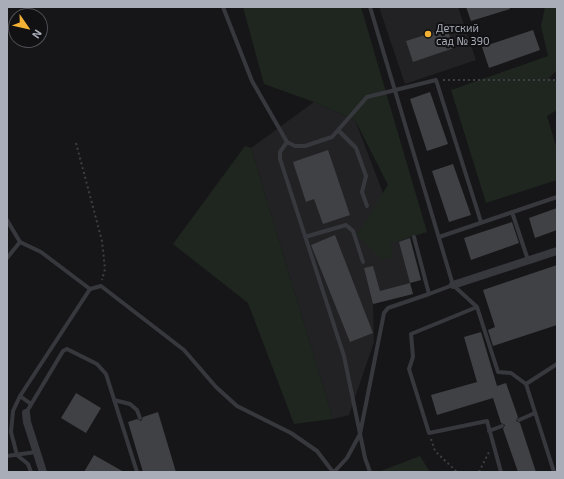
<!DOCTYPE html>
<meta charset="utf-8">
<style>
body{margin:0}
#map{position:relative;width:564px;height:479px;overflow:hidden;background:#161618;font-family:"Exo 2",sans-serif}
canvas{display:block}
.frame{position:absolute;inset:0;border:8px solid #a8adb8;pointer-events:none}
.north{position:absolute;left:8px;top:8px;width:40px;height:40px;box-sizing:border-box;background:#111113;border:1px solid #4d4f55;border-radius:50%;rotate:124deg;font-size:11px;font-weight:700;line-height:16px;text-align:center;color:#a8adb8}
.north::after{content:'';display:block;margin:auto;width:14px;height:18px;background:#f2b134;clip-path:polygon(50% 0,100% 100%,50% 72%,0 100%)}
</style>
<div id="map">
<canvas width="564" height="479"></canvas>
<div class="frame"></div>
<div class="north">N</div>
</div>
<script>
const ctx = document.querySelector('canvas').getContext('2d');
ctx.lineJoin = 'round';
function fillPath(path, color) { ctx.fillStyle = color; ctx.fill(path, 'evenodd'); }
const poly = rows => new Path2D(rows.map(r => 'M' + r).join(''));
function strokePath(path, color, width, dash) { ctx.strokeStyle = color; ctx.lineWidth = width; ctx.lineCap = dash ? 'butt' : 'round'; ctx.setLineDash(dash || []); ctx.stroke(path); }
function write(font, color, halo, rows, align = 'center') {
  ctx.font = font + ' "Exo 2",sans-serif'; ctx.lineWidth = 4; ctx.setLineDash([]); ctx.textBaseline = 'middle'; ctx.strokeStyle = halo; ctx.fillStyle = color; for (const [text, x, y, turn = 0] of rows) {
    ctx.save(); ctx.translate(x, y); ctx.rotate((+turn || 0) * Math.PI / 180); ctx.textAlign = isNaN(turn) ? turn : align; if (halo) ctx.strokeText(text, 0, 0); ctx.fillText(text, 0, 0); ctx.restore();
  }
}
const built = poly([
 [379,7,458,7,476,60,405,84],
 [314,102,355,120,386,201,410,238,421,280,410,283,413,294,373,304,374,342,349,415,333,419,251,148]
]);
const green = poly([
 [243,7,361,7,427,232,391,243,392,257,382,260,357,235,388,185,355,120,314,102,264,84],
 [545,7,557,7,557,70,549,78,557,82,557,110,547,116,557,149,557,180,486,203,451,90,548,56,541,26],
 [245,146,251,148,333,419,294,424,248,303,173,244],
 [420,456,430,472,378,472]
]);
const building = poly([
 [466,7,509,7,510,9,471,21],
 [447,28,454,48,413,62,406,41],
 [533,30,540,50,489,68,482,47],
 [430,92,448,144,427,151,410,99],
 [328,150,350,215,323,224,314,199,306,202,293,162],
 [453,164,471,215,449,222,432,171],
 [557,208,557,230,535,238,529,218],
 [512,222,519,243,471,260,464,238],
 [335,235,373,333,350,342,311,245],
 [410,238,421,280,410,283,399,242],
 [557,265,557,325,493,346,488,330,495,327,483,290],
 [373,266,380,291,410,283,413,294,373,304,364,268],
 [481,332,497,386,506,383,518,417,516,421,520,423,536,472,518,472,503,429,505,425,501,423,493,398,437,415,431,395,477,382,464,337],
 [76,393,101,408,86,433,61,418],
 [158,412,176,472,143,472,128,422,137,419,141,421,143,417],
 [94,455,124,472,84,472]
]);
const path = poly([
 [443,80,557,80],
 [76,143,102,241,105,269,102,280],
 [431,439,435,451,457,472],
 [479,472,489,452]
]);
const lane = poly([
 [223,7,252,81,287,142,295,146,305,146,332,137,367,97,436,80,481,222],
 [370,7,453,285,477,307,498,372,511,373,526,384],
 [338,130,356,148,366,176,362,192,367,206],
 [287,142,280,152,280,159,344,356,365,458,370,472],
 [512,212,528,260],
 [7,220,20,242,41,252,90,289],
 [305,237,346,225,353,231,363,262],
 [414,237,429,294,453,285],
 [439,237,557,197],
 [7,258,20,242],
 [477,307,411,334,413,357,409,369,429,433,487,421,501,472],
 [20,396,31,404],
 [114,400,130,404,137,410,140,418],
 [26,413,63,351,67,349,97,364,106,374,137,472],
 [519,420,535,413],
 [489,431,502,426],
 [7,456,36,452],
 [31,472,28,464,17,455,11,432,13,411,20,396,90,289,101,286,184,350,216,387,237,406,291,433,317,451,333,472],
 [334,472,347,458,360,434,384,313,388,308,429,294],
 [554,472,526,384,557,364]
]);
const street = poly([
 [453,285,557,251],
 [26,413,27,422,43,472]
]);
const markers = [
 [428,34,4,"#f2b134"]
];
const poiNames = [
 ["Детский",436,28],
 ["сад № 390",436,41]
];
fillPath(built, '#222225');
fillPath(green, '#1e261f');
fillPath(building, '#404145');
strokePath(path, '#3d3f44', 2, [2, 3]);
strokePath(lane, '#37383d', 4);
strokePath(street, '#37383d', 8);
for (const [x, y, r, color] of markers) { const dot = new Path2D(); dot.arc(x, y, r, 0, 2 * Math.PI); ctx.fillStyle = color; ctx.fill(dot); strokePath(dot, '#111113', 1.5); }
write('11px', '#a8adb8', '#111113', poiNames, 'left');
</script>
